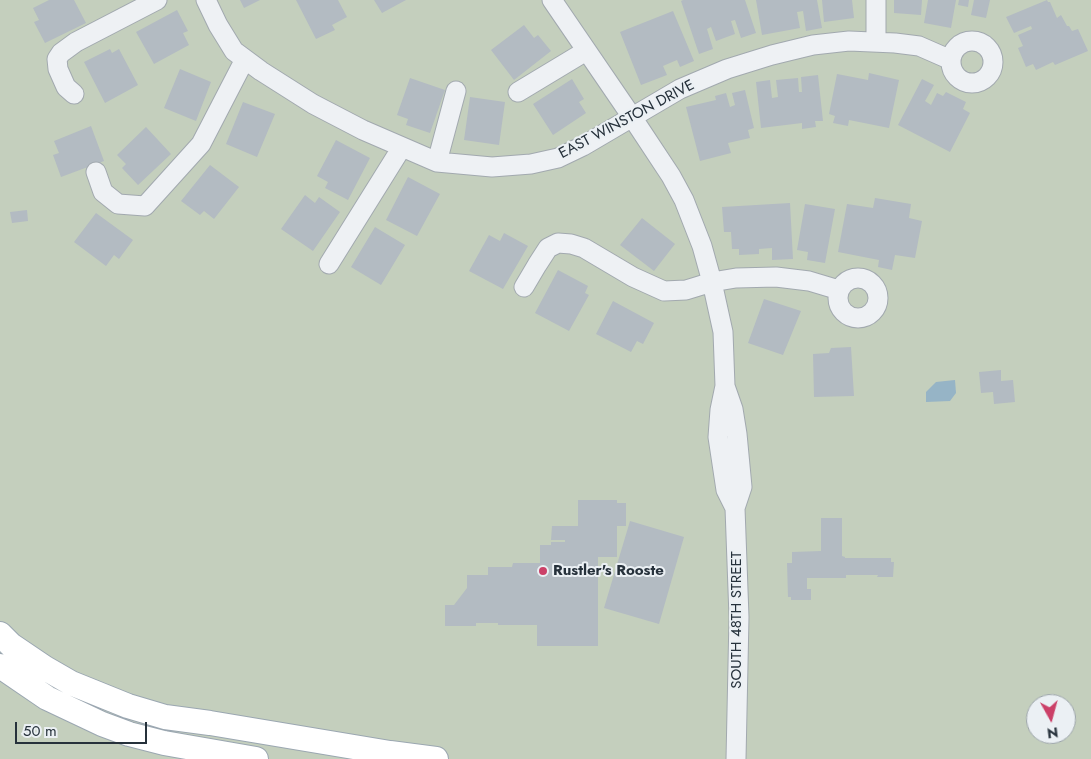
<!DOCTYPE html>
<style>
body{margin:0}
#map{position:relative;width:1091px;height:759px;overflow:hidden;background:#dce1e6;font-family:Jost,sans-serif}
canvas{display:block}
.north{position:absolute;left:1026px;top:694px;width:50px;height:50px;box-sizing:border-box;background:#ebf0f4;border:1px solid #9ca4aa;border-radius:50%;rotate:173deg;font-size:14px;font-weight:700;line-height:20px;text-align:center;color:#26313b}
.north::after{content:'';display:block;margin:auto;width:18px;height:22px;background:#cb4068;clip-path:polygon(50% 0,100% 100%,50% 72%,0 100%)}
.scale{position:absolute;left:15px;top:722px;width:132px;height:22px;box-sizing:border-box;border:2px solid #26313b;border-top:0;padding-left:6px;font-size:15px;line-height:18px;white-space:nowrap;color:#26313b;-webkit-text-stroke:4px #ebf0f4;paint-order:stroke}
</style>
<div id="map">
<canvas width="1091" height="759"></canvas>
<div class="north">N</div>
<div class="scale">50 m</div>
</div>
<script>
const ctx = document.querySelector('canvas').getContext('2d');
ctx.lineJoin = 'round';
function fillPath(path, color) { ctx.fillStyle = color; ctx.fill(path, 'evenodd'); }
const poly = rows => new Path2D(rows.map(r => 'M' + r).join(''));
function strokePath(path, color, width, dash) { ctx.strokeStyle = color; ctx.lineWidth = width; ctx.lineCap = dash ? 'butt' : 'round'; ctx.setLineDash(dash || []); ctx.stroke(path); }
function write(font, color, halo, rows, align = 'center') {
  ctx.font = font + ' Jost,sans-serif'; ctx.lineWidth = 4; ctx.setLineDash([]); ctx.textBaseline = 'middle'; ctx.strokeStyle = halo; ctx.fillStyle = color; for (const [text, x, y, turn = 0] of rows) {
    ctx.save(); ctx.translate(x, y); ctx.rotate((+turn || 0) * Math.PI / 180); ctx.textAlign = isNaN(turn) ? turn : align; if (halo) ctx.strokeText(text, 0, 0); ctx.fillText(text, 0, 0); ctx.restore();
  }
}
const green = poly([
 [0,0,1091,0,1091,759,0,759],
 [1036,704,1066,704,1066,734,1036,734]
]);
const water = poly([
 [955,380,956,393,950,401,926,402,926,392,936,382]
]);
const building = poly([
 [49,0,74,0,86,23,45,43,34,22,39,20,33,8],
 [240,0,260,0,244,8],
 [296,0,338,0,347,17,332,25,335,30,316,39],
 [374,0,406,0,382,13],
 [683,0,745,0,756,33,741,38,735,20,731,21,735,34,716,41,711,27,707,29,713,49,699,54,681,1],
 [756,0,817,0,822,28,806,31,803,11,797,12,800,28,762,35],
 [822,0,852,0,854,18,824,22],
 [894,0,922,0,921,15,894,13],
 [928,0,956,0,951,28,924,23],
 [959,0,969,0,968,7,958,5],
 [974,0,990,0,986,18,971,15],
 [1047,0,1048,2,1050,2,1057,18,1061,15,1067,26,1069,26,1072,31,1078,29,1088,51,1055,65,1053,62,1036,70,1033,64,1026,67,1018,48,1023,46,1018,35,1032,29,1031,26,1014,33,1006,17],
 [177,10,188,31,183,33,189,45,154,64,136,32],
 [673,11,694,61,680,67,677,60,663,66,667,75,641,85,620,32],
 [524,25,534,38,538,35,551,51,514,80,491,50],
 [110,49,112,53,119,49,138,85,105,103,84,62],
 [180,69,211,82,196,121,164,108],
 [869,73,899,80,889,128,849,120,848,126,833,123,835,116,829,114,837,74,868,80],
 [818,75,823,121,815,121,816,127,802,129,802,123,761,128,756,82,770,80,772,98,778,97,776,80,798,78,799,92,802,92,801,77],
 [410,78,445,90,430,133,406,125,408,119,397,115],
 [572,79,584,99,579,102,586,113,553,135,533,104],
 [922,79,934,85,925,101,931,105,937,93,943,96,946,92,966,102,963,109,970,113,950,152,898,125],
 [745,90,754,128,748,130,750,138,728,143,731,153,700,161,686,107,716,100,715,96,726,93,730,107,735,105,732,93],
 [470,97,505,102,499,145,464,140],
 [243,102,275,114,257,157,226,144],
 [91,126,104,161,61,177,53,155,59,153,54,141],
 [146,127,171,154,138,185,122,168,126,164,117,155],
 [336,140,370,158,348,200,325,188,328,182,317,176],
 [210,165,239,187,214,219,204,211,200,215,181,201],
 [408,177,440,194,417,236,386,220],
 [305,195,315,203,319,197,340,212,313,251,281,229],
 [875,198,911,204,909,218,922,221,915,258,895,255,892,270,878,267,879,260,838,252,847,204,873,208],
 [790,203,793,259,772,260,772,248,759,249,759,254,739,255,739,249,732,249,731,232,724,232,722,207],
 [805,204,835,209,825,263,807,260,808,252,797,250],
 [27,210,28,221,12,223,10,212],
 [96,213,133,240,119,259,114,255,106,266,74,242],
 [642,218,675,244,654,271,620,245],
 [375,227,405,245,381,285,351,267],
 [504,233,528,246,503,289,469,271,489,235,500,241],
 [558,270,588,286,585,293,589,295,569,331,535,313],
 [764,299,801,311,783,355,748,343],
 [613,301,654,323,643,344,637,341,631,352,596,334],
 [851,347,854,396,814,397,813,354,829,353,831,348],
 [1001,370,1001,381,1013,380,1015,402,994,404,993,392,981,393,979,372],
 [578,500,617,500,617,503,626,503,626,526,617,526,617,557,598,557,598,646,537,646,537,625,498,625,498,623,476,623,476,626,445,626,445,605,454,605,467,588,467,575,488,575,488,567,512,567,513,563,540,563,540,545,551,545,551,542,565,542,565,540,551,540,552,526,578,526],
 [821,518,842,518,842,556,845,557,845,558,891,558,891,562,894,562,893,577,877,577,878,575,846,575,846,578,807,578,807,589,811,589,811,600,791,600,791,597,788,597,787,563,792,563,792,552,821,551],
 [630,521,684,537,659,624,604,608]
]);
const minor = poly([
 [206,0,218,25,234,51,261,71,313,104,363,130,437,162,492,167,531,164,558,158,583,146,680,89,727,69,772,55,813,45,849,41,895,43,919,46,951,60],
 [552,0,632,117,671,176,684,200,702,246,712,282,723,332,725,386,720,410,718,437,726,490,735,508],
 [876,41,876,0],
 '951 62a21 21 0 1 1 42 0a21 21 0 1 1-42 0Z',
 [518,92,586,51],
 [74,94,66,87,58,69,57,59,61,53,76,42,157,0],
 [437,162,456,91],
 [96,172,103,192,118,204,145,206,201,144,245,59],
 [329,264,402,147],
 '838 298a20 20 0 1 1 40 0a20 20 0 1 1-40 0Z',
 [524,287,537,265,548,248,558,243,571,244,584,248,633,277,664,291,686,290,712,282,736,278,776,277,809,281,839,290],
 [725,386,733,409,737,434,742,487,735,508,739,617,736,759]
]);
const major = poly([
 [0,634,11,645,45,668,71,683,128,706,165,717,210,723,390,753,436,759],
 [0,666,47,698,102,724,129,734,164,743,256,759]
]);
const markers = [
 [543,571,5,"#cb4068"]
];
const streetNames = [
 ["EAST WINSTON DRIVE",627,120,-28],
 ["SOUTH 48TH STREET",737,620,-90]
];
const poiNames = [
 ["Rustler's Rooste",553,571]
];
fillPath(green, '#c4cfbd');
fillPath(water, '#96b4c6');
fillPath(building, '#b3bbc2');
strokePath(minor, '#a2a9af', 21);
strokePath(major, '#9ba7b1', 26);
strokePath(minor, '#eef1f4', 19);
strokePath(major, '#fff', 24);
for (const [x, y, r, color] of markers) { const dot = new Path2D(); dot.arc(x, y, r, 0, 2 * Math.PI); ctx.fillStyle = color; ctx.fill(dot); strokePath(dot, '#ebf0f4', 2); }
write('15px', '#26313b', '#ebf0f4', streetNames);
write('bold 15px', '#26313b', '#ebf0f4', poiNames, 'left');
</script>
